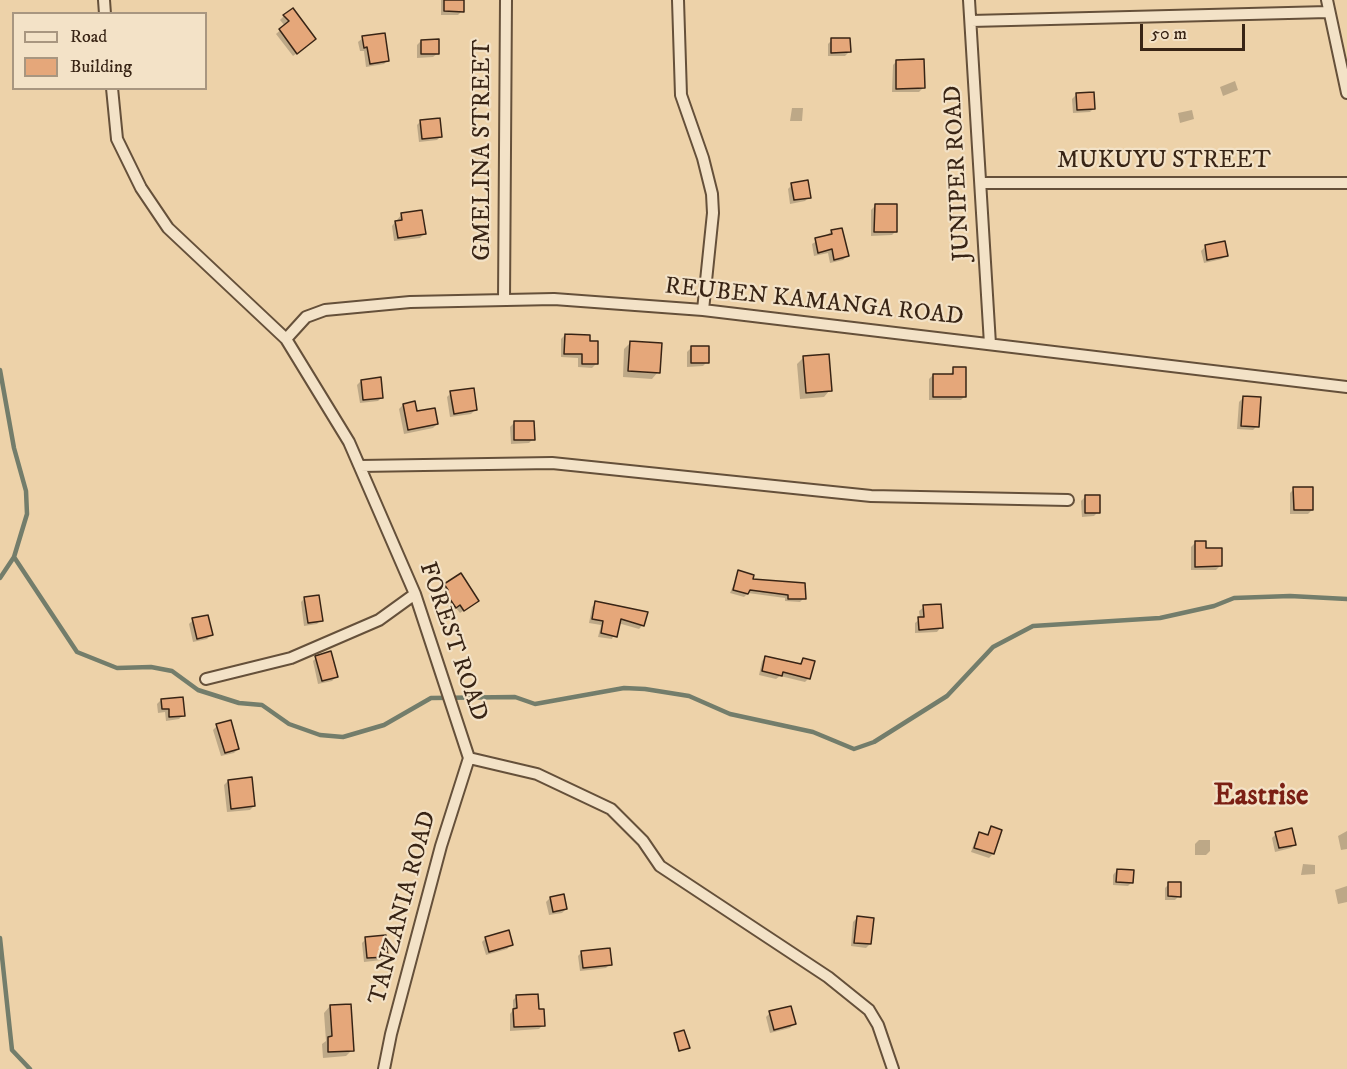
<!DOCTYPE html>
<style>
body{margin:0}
#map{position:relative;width:1347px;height:1069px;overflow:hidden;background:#edd2a9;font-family:"IM FELL DW Pica",serif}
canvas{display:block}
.legend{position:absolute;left:12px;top:12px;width:195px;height:78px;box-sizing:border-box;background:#f3e2c7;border:2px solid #a89680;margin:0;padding:8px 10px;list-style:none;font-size:18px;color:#382415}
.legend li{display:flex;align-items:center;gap:12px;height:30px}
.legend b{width:30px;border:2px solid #a89680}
.scale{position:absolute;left:1140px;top:24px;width:105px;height:27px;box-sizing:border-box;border:3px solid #382415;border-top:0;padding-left:8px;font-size:18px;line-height:21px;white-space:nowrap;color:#382415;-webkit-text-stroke:4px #f3e2c7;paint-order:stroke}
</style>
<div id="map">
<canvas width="1347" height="1069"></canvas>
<ul class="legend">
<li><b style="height:8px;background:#f3e2c7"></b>Road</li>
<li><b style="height:16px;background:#e5a77a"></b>Building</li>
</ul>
<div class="scale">50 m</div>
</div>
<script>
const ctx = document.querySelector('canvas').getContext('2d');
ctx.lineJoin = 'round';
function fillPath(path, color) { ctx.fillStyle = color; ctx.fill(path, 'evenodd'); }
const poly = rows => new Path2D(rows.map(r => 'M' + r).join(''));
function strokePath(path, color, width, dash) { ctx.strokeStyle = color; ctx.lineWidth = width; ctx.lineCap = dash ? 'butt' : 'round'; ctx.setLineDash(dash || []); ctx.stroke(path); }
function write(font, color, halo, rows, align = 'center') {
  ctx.font = font + ' "IM FELL DW Pica",serif'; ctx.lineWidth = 4.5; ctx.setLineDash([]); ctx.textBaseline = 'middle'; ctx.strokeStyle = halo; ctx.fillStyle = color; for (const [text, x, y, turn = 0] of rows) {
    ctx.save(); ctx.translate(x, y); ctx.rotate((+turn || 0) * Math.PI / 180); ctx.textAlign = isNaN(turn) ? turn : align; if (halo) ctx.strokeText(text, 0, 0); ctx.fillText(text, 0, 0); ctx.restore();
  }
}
const shadow = poly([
 [441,0,462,0,462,11,458,15,441,15],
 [284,16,311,43,293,56,276,34,285,26,280,20],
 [363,38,388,60,384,64,366,67,364,51,360,51,358,42],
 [832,40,849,52,845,56,828,56,828,44],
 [421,41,438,53,433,57,417,58,417,45],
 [897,61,923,88,919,92,892,92,893,65],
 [1235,81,1238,90,1223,96,1220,87],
 [1076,95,1094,108,1090,112,1073,113,1072,99],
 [792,108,803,108,802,121,790,121],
 [1192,110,1194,119,1180,123,1178,113],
 [421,121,441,136,437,140,419,142,417,125],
 [792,185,809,197,805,201,790,204,788,189],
 [875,206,896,231,892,235,871,236,871,210],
 [402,214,424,234,420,238,394,241,392,226],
 [831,232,847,256,843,260,830,263,828,253,814,256,812,244],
 [1205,247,1226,255,1222,259,1204,263,1201,251],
 [565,335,589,342,596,364,592,368,578,367,578,358,561,357,561,339],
 [631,342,658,372,652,379,623,377,624,349],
 [691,348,707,362,703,366,687,367,687,352],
 [804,357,830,390,824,397,800,399,797,364],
 [954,369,965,396,961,400,929,400,929,379,933,375,950,375],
 [361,381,382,397,378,401,360,403,357,385],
 [451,393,475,410,471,414,450,417,447,397],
 [1243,398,1257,426,1253,430,1237,429,1239,402],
 [403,405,416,413,437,424,433,428,404,434,399,409],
 [514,423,533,439,529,443,511,444,510,427],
 [1294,489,1312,510,1308,514,1290,514,1290,493],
 [1085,497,1098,512,1094,516,1082,517,1081,501],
 [1195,543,1220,566,1216,570,1191,570,1191,547],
 [739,572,751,580,804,598,800,602,785,601,785,598,748,593,744,597,730,593],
 [445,585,473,604,460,613,456,608,451,611,442,597,445,594,441,589],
 [305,598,321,620,317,624,304,626,301,602],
 [596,603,643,625,639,629,618,623,612,639,598,637,601,625,589,623,592,607],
 [924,607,941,627,937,632,915,633,915,623,920,619,919,611],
 [193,620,211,635,207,639,193,642,189,624],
 [317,657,336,677,332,681,318,684,313,661],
 [766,657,799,664,803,660,809,678,805,682,780,676,776,679,759,675,762,661],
 [161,700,183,715,179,719,166,721,165,712,158,713,157,704],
 [217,726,238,749,234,753,221,756,213,730],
 [228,781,254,806,250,810,227,812,224,785],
 [991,828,993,854,989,858,971,852,976,838,980,834,986,836],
 [1347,831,1347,849,1341,850,1338,836],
 [1276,834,1295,844,1291,848,1275,852,1272,838],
 [1199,840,1210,840,1210,851,1206,855,1195,855,1195,844],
 [1303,864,1315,865,1315,874,1301,875],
 [1117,870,1132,882,1128,886,1113,885,1113,875],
 [1169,884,1179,896,1175,900,1165,900,1165,888],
 [1347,886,1347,902,1338,904,1335,890],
 [550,898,566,909,562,913,549,915,546,902],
 [857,918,870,944,866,948,851,946,853,922],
 [486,938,511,945,507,949,486,955,482,942],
 [366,939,386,956,382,960,364,962,362,943],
 [582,952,610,964,606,968,580,971,578,956],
 [517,996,538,1011,543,1025,539,1029,510,1031,510,1014,513,1010,513,1000],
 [330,1006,352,1050,346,1056,323,1058,322,1044,326,1041,324,1013],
 [770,1013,794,1024,790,1028,770,1033,766,1017],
 [675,1035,688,1047,687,1049,678,1052]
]);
const stream = poly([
 [0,370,14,448,26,491,27,514,14,557,0,578],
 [14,557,77,652,117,668,151,667,172,671,198,690,239,703,262,705,289,724,320,735,343,737,384,725,431,698,515,697,535,704,624,688,645,689,689,696,730,714,813,732,854,749,874,742,947,696,993,647,1033,626,1160,618,1214,606,1234,598,1290,596,1347,599],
 [0,938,12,1050,30,1069]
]);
const building = poly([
 [444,0,464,0,464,12,444,11,444,0],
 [293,8,316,39,297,54,279,29,289,21,283,15,293,8],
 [385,33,389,61,370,64,367,47,364,48,362,36,385,33],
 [831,38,850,38,851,52,831,53,831,38],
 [439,39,439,54,421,54,421,40,439,39],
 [924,59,925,88,896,89,896,60,924,59],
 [1094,92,1095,109,1077,110,1076,93,1094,92],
 [440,118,442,137,422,139,420,120,440,118],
 [808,180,811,198,794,200,791,183,808,180],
 [875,204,897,204,897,232,874,232,875,204],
 [422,210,426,234,398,238,395,221,402,220,401,213,422,210],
 [842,228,849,256,834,260,832,249,818,253,815,238,832,234,831,230,842,228],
 [1225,241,1228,256,1207,260,1205,245,1225,241],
 [565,334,590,335,590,341,598,341,598,364,582,364,582,354,564,354,565,334],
 [630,341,662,343,660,373,628,371,630,341],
 [691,346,709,346,709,363,691,363,691,346],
 [829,354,832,391,806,393,803,356,829,354],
 [953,367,966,367,966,397,933,397,933,374,953,374,953,367],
 [381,377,383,398,363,400,361,380,381,377],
 [474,388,477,410,454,414,450,391,474,388],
 [1243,396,1261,397,1259,427,1241,426,1243,396],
 [415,401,417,411,435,408,438,424,408,430,403,404,415,401],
 [514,421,534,421,535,440,514,440,514,421],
 [1293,487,1313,487,1313,510,1294,510,1293,487],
 [1085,495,1100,495,1100,513,1085,513,1085,495],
 [1195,541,1206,541,1206,548,1222,548,1222,566,1195,567,1195,541],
 [738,570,754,575,753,579,805,583,806,599,788,599,788,595,750,590,748,594,733,590,738,570],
 [461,573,479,601,464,611,460,605,456,608,445,592,448,590,444,584,461,573],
 [319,595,323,621,308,623,304,597,319,595],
 [595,601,648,612,644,626,621,619,617,637,601,633,603,621,592,619,595,601],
 [941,604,943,628,919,630,918,617,924,617,923,605,941,604],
 [208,615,213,635,197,639,192,618,208,615],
 [331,651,338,677,322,681,315,656,331,651],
 [765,656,801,664,803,658,815,661,810,679,783,672,782,676,762,671,765,656],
 [183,697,185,716,169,717,169,709,162,709,161,699,183,697],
 [231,720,239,749,225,753,216,724,231,720],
 [252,777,255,806,231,809,228,780,252,777],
 [991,826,1002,830,994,854,974,848,979,832,988,835,991,826],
 [1292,828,1296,845,1279,848,1275,832,1292,828],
 [1117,869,1134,870,1133,883,1116,882,1117,869],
 [1168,882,1181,882,1181,897,1168,896,1168,882],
 [564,894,567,909,553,912,550,897,564,894],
 [857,916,874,918,871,944,854,943,857,916],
 [509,930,513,945,489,952,485,937,509,930],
 [386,935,388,957,367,958,365,937,386,935],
 [610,948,612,965,583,968,581,951,610,948],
 [538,994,539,1009,544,1009,545,1026,514,1027,513,1009,517,1008,516,995,538,994],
 [351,1004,354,1051,328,1052,328,1037,332,1036,330,1005,351,1004],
 [791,1006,796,1024,774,1030,769,1011,791,1006],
 [684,1030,690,1048,679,1051,674,1033,684,1030]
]);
const street = poly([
 [104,0,105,14],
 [678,0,681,95,703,158,712,194,713,213,703,310],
 [969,0,990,344],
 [1327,0,1347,93],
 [971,21,1328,12],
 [112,88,117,139,141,188,168,228,286,339,349,442,415,594,469,758],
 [981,183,1347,183],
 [504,300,506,0],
 [286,339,306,317,325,310,410,302,554,299,703,310,1347,387],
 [360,466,552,463,871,496,1068,500],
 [206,679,291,658,379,620,415,594],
 [469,758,537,774,611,809,643,841,660,866,828,977,869,1010,878,1025,893,1069],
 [384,1069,391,1034,441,846,469,758]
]);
const streetNames = [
 ["GMELINA STREET",484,150,-90],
 ["MUKUYU STREET",1164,162],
 ["JUNIPER ROAD",959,173,-93],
 ["REUBEN KAMANGA ROAD",814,303,6],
 ["FOREST ROAD",452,642,71],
 ["TANZANIA ROAD",404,908,-75]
];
const districtNames = [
 ["Eastrise",1261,798]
];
fillPath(shadow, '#0003');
strokePath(stream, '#737d6b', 4.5);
fillPath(building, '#e5a77a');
strokePath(building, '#382415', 1.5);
strokePath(street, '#65503a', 14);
strokePath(street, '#f3e2c7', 10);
write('24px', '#382415', '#f3e2c7', streetNames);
write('bold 30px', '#7a1f14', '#f3e2c7', districtNames);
</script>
